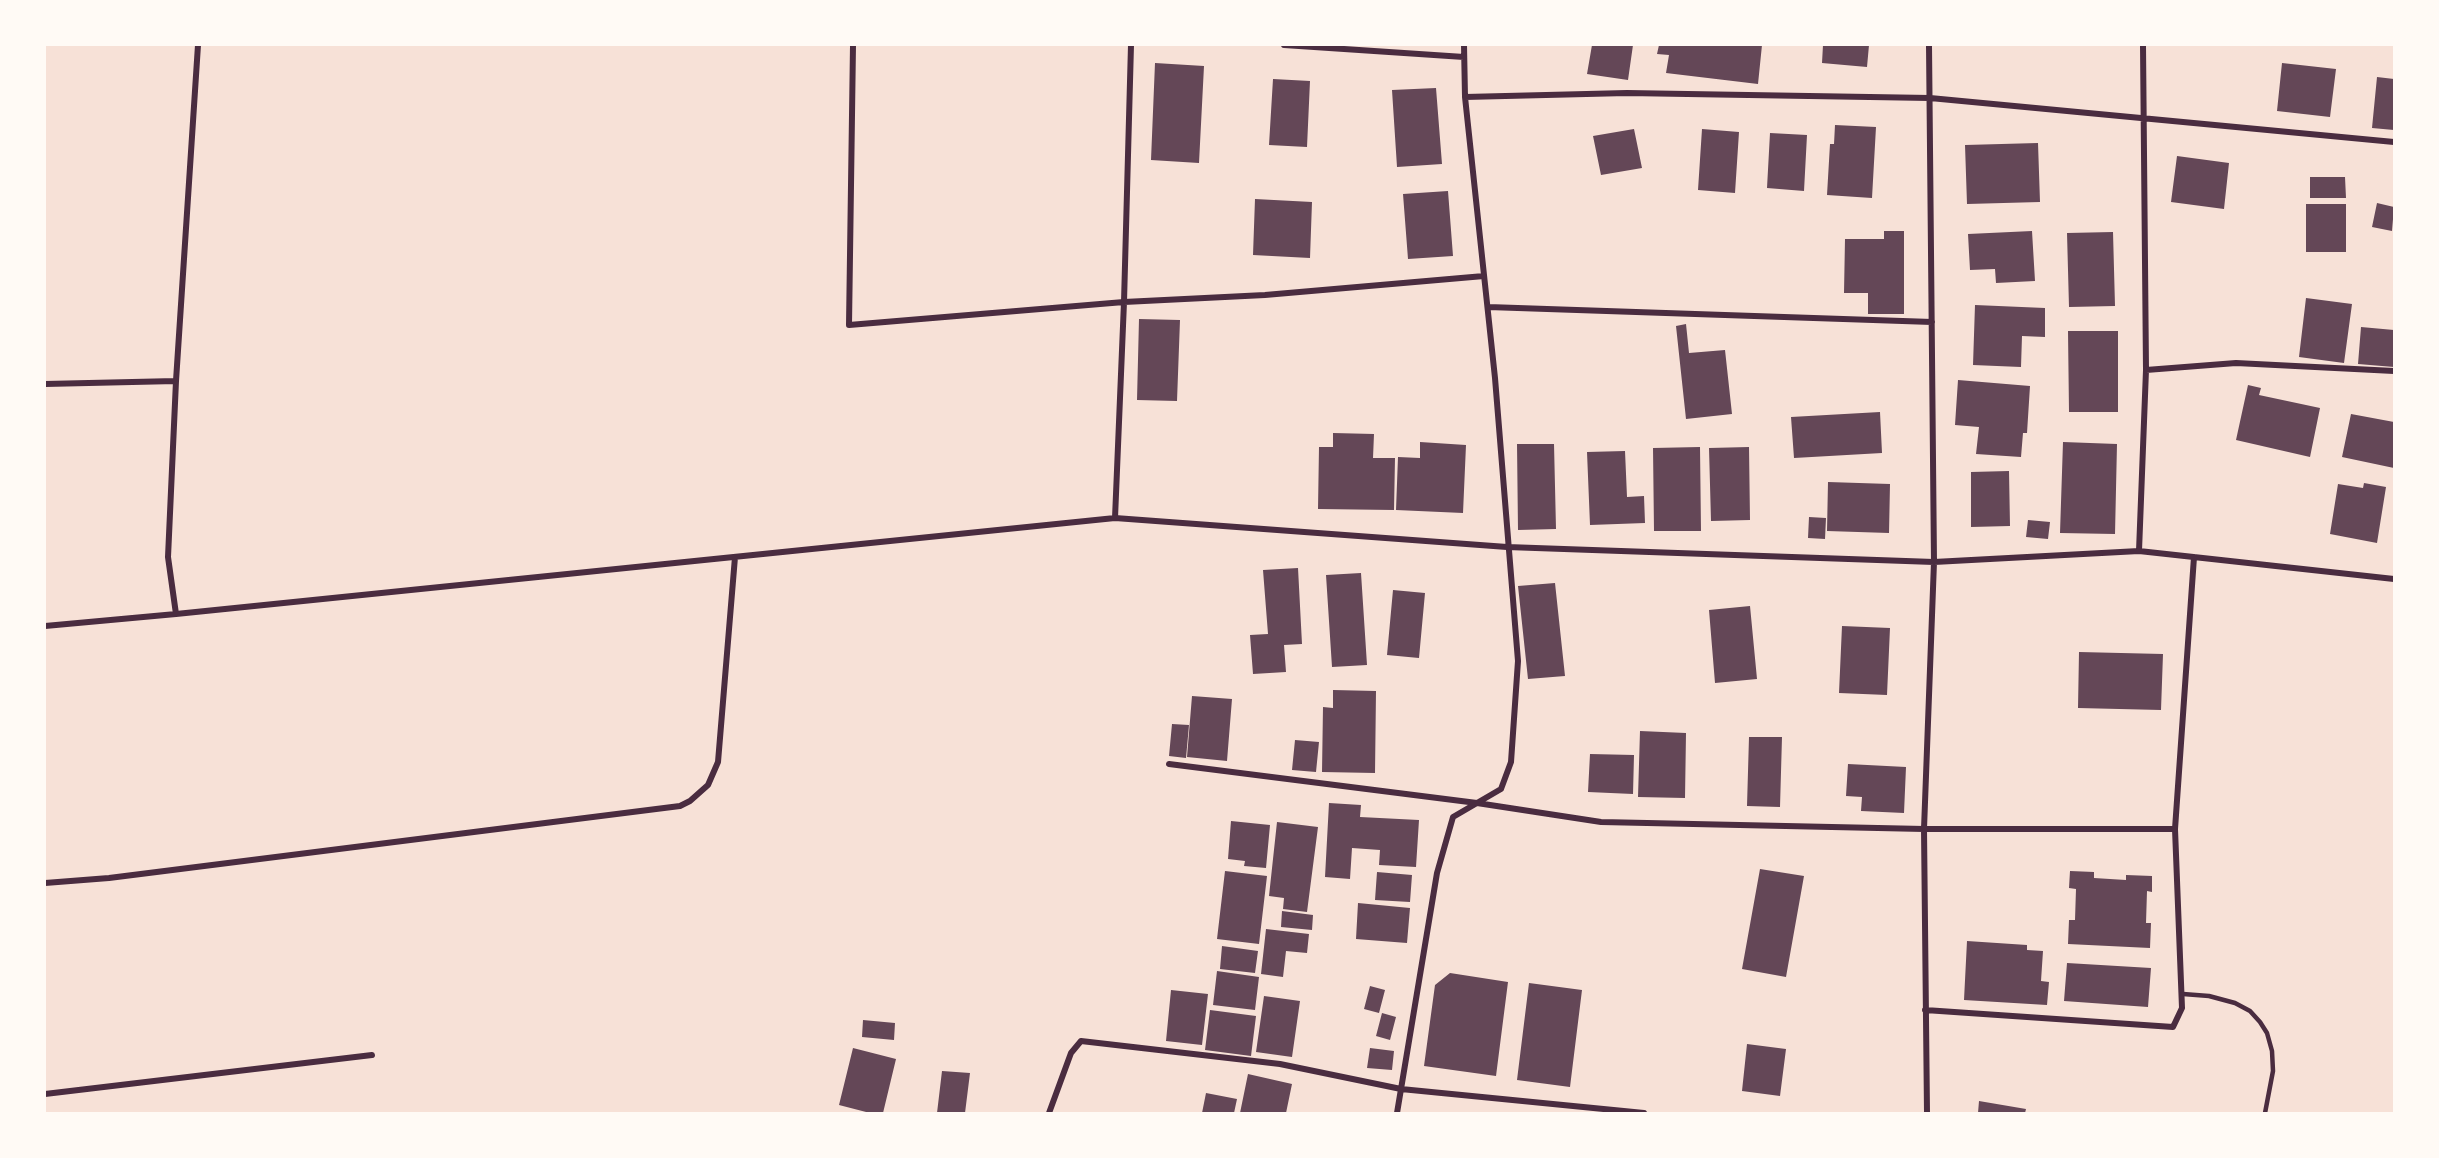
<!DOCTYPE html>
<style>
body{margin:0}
#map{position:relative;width:2439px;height:1158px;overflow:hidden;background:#f7e1d7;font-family:Karla,sans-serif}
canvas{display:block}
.frame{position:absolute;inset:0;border:46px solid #fffaf5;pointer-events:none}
</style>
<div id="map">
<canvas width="2439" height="1158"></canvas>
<div class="frame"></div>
</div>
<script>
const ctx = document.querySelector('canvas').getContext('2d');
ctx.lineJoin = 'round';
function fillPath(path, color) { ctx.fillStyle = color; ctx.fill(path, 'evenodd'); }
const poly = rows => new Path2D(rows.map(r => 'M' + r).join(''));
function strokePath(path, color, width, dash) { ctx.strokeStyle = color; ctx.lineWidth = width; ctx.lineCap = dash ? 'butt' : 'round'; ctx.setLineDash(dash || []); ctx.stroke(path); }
const building = poly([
 [1592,45,1633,45,1628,80,1587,74],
 [1659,45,1762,45,1758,84,1666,73,1669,55,1657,54],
 [1823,45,1869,45,1867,67,1822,63],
 [1155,63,1204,66,1199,163,1151,160],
 [2282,63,2336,69,2330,117,2277,111],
 [2377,77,2394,79,2394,130,2372,128],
 [1273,79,1310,81,1307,147,1269,145],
 [1436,88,1442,164,1397,167,1392,90],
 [1835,125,1876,127,1872,198,1827,195,1830,144,1834,144],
 [1634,129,1642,168,1601,175,1593,136],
 [1702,129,1739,132,1735,193,1698,190],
 [1770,133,1807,135,1804,191,1767,188],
 [2038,143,2040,202,1967,204,1965,145],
 [2177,156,2229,163,2224,209,2171,202],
 [2310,177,2345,177,2346,198,2310,198],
 [1448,191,1453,256,1408,259,1403,194],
 [1255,199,1312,202,1310,258,1253,255],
 [2377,203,2394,207,2392,231,2372,227],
 [2306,204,2346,204,2346,252,2306,252],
 [1884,231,1904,231,1904,314,1868,314,1868,293,1844,293,1845,239,1884,239],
 [2032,231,2035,281,1996,283,1995,269,1970,270,1968,234],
 [2113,232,2115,306,2069,307,2067,233],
 [2306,298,2352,304,2344,363,2299,357],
 [1975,305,2045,308,2045,337,2022,336,2021,367,1973,365],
 [1139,319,1180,320,1177,401,1137,400],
 [1686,324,1689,353,1725,350,1732,414,1686,419,1676,326],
 [2361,327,2394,330,2394,367,2358,364],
 [2068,331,2118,331,2118,412,2069,412],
 [1958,380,2030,386,2027,433,2023,433,2021,457,1976,454,1979,427,1955,425],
 [2248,385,2261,388,2259,395,2320,408,2310,457,2236,440],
 [1880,412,1882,453,1794,458,1791,417],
 [2351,414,2394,422,2394,468,2342,457],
 [1333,433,1374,434,1373,458,1395,458,1394,510,1318,509,1319,447,1333,447],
 [1420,442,1466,445,1463,513,1396,510,1398,457,1420,458],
 [2063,442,2117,444,2115,534,2060,533],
 [1517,444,1554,444,1556,529,1518,530],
 [1700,447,1701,531,1654,531,1653,448],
 [1749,447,1750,520,1711,521,1709,448],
 [1625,451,1627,497,1644,496,1645,523,1590,525,1587,452],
 [2009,471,2010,526,1971,527,1971,472],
 [1828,482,1890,484,1889,533,1827,531],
 [2364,483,2386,487,2377,543,2330,534,2338,484,2363,488],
 [1809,517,1826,518,1825,539,1808,538],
 [2028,520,2050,522,2048,539,2026,537],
 [1298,568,1302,644,1284,645,1286,672,1253,674,1250,635,1268,634,1263,570],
 [1361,573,1367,665,1332,667,1326,575],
 [1555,583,1565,676,1528,679,1518,586],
 [1393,590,1425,593,1419,658,1387,655],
 [1750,606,1757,679,1715,683,1709,610],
 [1842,626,1890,628,1887,695,1839,693],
 [2079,652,2163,654,2161,710,2078,708],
 [1333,690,1376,691,1375,773,1322,772,1323,707,1333,708],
 [1192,696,1232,699,1227,761,1187,757],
 [1172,724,1189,725,1186,758,1169,756],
 [1640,731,1686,733,1685,798,1638,797],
 [1749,737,1782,737,1780,807,1747,806],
 [1295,740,1319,742,1316,772,1292,770],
 [1590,754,1634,755,1633,794,1588,792],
 [1848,764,1906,767,1904,813,1861,811,1862,797,1846,796],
 [1329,803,1361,805,1360,817,1419,820,1416,867,1379,865,1380,850,1352,848,1350,879,1325,877],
 [1231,821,1270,825,1266,868,1244,866,1245,861,1228,859],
 [1277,822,1318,827,1307,912,1283,909,1284,898,1269,896],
 [1760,869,1804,876,1786,977,1742,969],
 [1225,871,1267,876,1259,944,1217,939],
 [2070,871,2094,872,2094,878,2126,880,2126,875,2152,876,2152,892,2147,891,2146,923,2151,923,2150,948,2068,944,2069,920,2075,920,2076,889,2069,888],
 [1377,872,1412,875,1410,902,1375,900],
 [1358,903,1410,908,1407,943,1356,939],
 [1282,911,1313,915,1312,930,1281,927],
 [1266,929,1309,934,1307,953,1286,951,1283,977,1261,974],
 [1967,941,2027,945,2027,950,2043,951,2041,981,2049,982,2047,1005,1964,1000],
 [1222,946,1258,951,1255,973,1220,969],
 [2067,963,2151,968,2148,1007,2064,1001],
 [1217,971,1259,977,1255,1010,1213,1005],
 [1450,973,1508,982,1496,1076,1424,1066,1435,985],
 [1529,983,1582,990,1570,1087,1517,1080],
 [1370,986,1385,990,1379,1013,1364,1009],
 [1171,990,1208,994,1202,1045,1166,1041],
 [1264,996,1300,1001,1292,1057,1256,1052],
 [1210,1010,1256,1016,1251,1056,1205,1050],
 [1382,1013,1396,1017,1390,1040,1376,1036],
 [863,1020,895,1023,894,1040,862,1037],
 [1747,1044,1786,1049,1780,1096,1742,1091],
 [853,1048,896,1059,883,1113,870,1113,839,1105],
 [1370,1048,1394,1051,1392,1070,1367,1068],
 [942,1071,970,1073,965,1113,937,1113],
 [1248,1074,1292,1084,1286,1113,1240,1113],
 [1206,1093,1237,1099,1234,1113,1202,1113],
 [1979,1101,2026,1109,2025,1113,1978,1113]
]);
const service = poly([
 [2183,994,2209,996,2235,1003,2250,1011,2260,1022,2267,1033,2272,1051,2273,1071,2265,1113]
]);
const minor = poly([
 [853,45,849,325,1124,302,1131,45],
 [1284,45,1464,57],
 [1465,97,1627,93,1930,98,2394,142],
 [1484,276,1265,295,1124,302,1115,518,1507,547,1934,562,2139,551,2394,579],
 [1488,307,1932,322],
 [2146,370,2236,363,2394,371],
 [45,384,176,381],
 [2139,551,2146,370,2143,45],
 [176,614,1115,518],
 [45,626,176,614,168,557,176,381,198,45],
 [1169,764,1477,803,1601,822,1924,829,2175,829],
 [45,883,109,878,680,806,690,801,708,785,718,762,735,557],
 [1925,1010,2173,1027,2182,1008,2175,829,2194,557],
 [45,1094,372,1055],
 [1049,1113,1071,1053,1081,1041,1280,1064,1401,1089,1644,1113],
 [1397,1113,1437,873,1453,817,1501,789,1511,762,1518,661,1495,378,1465,97,1464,45],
 [1927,1113,1924,829,1934,562,1929,45]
]);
fillPath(building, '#644757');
strokePath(service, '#4a2c40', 4.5);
strokePath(minor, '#4a2c40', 6);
</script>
